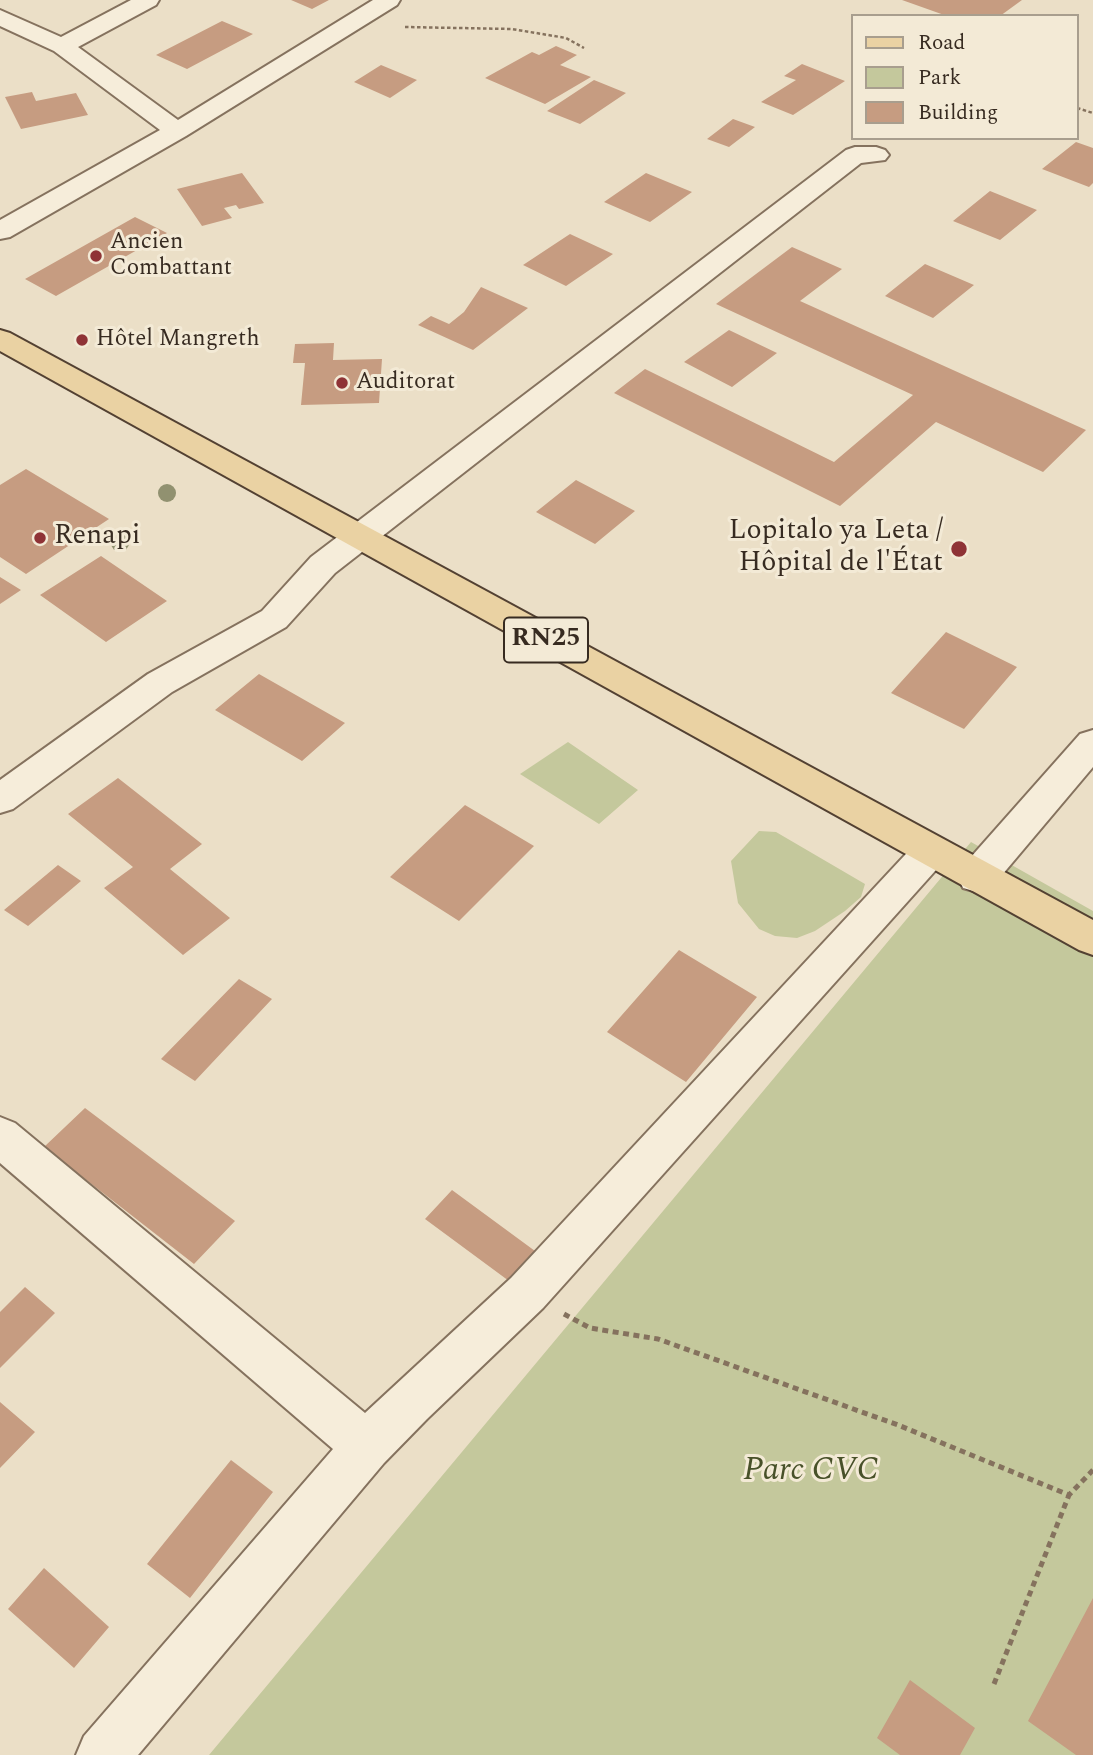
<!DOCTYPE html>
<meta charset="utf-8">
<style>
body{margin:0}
#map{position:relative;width:1093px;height:1755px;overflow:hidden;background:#ebdfc7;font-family:Spectral,serif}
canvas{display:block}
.legend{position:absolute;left:851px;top:14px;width:228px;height:126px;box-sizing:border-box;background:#f3ead6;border:2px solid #a89e8e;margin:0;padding:9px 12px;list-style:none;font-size:21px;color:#372b21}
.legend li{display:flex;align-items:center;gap:14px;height:35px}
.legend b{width:35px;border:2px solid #a89e8e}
</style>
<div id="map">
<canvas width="1093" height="1755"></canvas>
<ul class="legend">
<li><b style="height:9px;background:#ead2a3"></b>Road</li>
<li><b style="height:19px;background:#c4c89c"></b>Park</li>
<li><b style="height:19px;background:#c69c81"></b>Building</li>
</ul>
</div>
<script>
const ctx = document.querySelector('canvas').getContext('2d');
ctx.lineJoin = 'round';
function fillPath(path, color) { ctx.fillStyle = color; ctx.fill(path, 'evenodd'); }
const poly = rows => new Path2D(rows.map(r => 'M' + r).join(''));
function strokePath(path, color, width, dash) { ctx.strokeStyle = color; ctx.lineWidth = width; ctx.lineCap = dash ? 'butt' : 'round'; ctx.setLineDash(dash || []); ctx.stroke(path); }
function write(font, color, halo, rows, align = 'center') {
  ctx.font = font + ' Spectral,serif'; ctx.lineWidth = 6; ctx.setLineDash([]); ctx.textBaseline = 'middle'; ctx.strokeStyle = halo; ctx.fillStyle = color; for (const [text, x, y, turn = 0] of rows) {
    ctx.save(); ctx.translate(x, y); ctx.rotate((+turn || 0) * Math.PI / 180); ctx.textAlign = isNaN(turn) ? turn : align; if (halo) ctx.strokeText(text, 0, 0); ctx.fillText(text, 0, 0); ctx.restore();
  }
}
const green = poly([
 [568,742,638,790,599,824,520,774],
 [759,831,776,832,865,884,861,897,845,911,815,931,797,938,775,936,759,929,738,903,731,861],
 [971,842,1093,911,1093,1755,209,1755]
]);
const building = poly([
 [291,0,329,0,312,9],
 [902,0,1022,0,1000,16,947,16],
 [222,21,253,34,187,69,156,55],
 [556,46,577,55,560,65,591,77,545,104,485,78,532,52,539,55],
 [802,64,845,81,793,115,761,102,796,80,784,76],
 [381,65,417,80,390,98,354,82],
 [594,80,626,93,580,124,547,111],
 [32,92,36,101,76,93,88,115,21,129,5,97],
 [733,119,755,127,729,147,707,139],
 [1076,142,1093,148,1093,183,1089,187,1042,169],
 [242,173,264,203,239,209,236,205,224,208,232,218,202,226,177,189],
 [646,173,692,192,650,222,604,202],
 [990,191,1037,210,1000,240,953,221],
 [135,217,167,233,56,296,25,279],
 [570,234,613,254,566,286,523,265],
 [792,247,842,269,800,301,1086,430,1043,472,936,422,840,506,614,393,645,369,834,462,913,395,716,304],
 [925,264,974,285,933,318,885,296],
 [481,287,528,308,473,350,418,325,431,316,449,324,464,312],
 [729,330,777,353,732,387,684,362],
 [334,343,333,360,382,359,379,403,301,405,305,363,293,363,295,344],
 [26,469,109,519,26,574,0,557,0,485],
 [576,480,635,511,595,544,536,512],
 [101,556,167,601,106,642,40,595],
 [0,577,21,590,0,604],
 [946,632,1017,667,964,729,891,693],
 [259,674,345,723,302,761,215,710],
 [118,778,202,844,170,869,230,918,183,955,104,888,133,867,68,814],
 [465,805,534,846,459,921,390,877],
 [58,865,81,881,28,926,4,910],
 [679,950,757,997,686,1082,607,1032],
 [239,979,272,999,195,1081,161,1059],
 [85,1108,235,1221,194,1264,44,1147],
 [452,1190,535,1251,509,1281,425,1219],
 [25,1287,55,1313,0,1368,0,1312],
 [0,1402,35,1432,0,1468],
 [231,1460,273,1492,190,1598,147,1564],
 [44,1568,109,1627,74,1668,8,1609],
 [1093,1598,1093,1755,1076,1755,1028,1721],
 [910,1680,975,1728,960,1755,900,1755,877,1738]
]);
const pathFar1 = poly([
 [405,27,512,29,566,38,584,48],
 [1077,108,1093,113]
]);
const path = poly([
 [564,1314,590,1328,658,1339,898,1425,1069,1495,1093,1470],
 [994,1684,1069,1495]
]);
const minor = poly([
 [131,0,159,0,156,5,78,47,178,120,373,0,400,0,397,5,186,136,10,237,0,239,0,220,160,130,54,51,0,26,0,10,61,37,131,0],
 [855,147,876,147,885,150,889,155,885,160,861,163,335,573,286,627,172,692,13,809,0,813,0,780,148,674,262,611,311,557,846,150,855,147],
 [1093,730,1093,767,991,888,977,892,963,888,958,877,963,866,1080,734,1093,730],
 [931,836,944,841,950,851,944,861,543,1308,427,1419,384,1463,138,1755,76,1755,84,1736,333,1449,0,1163,0,1117,15,1123,365,1413,511,1278,918,841,931,836]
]);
const primary = poly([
 [0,330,10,333,1093,920,1093,955,1079,950,0,351,0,330]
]);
const trees = [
 [167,493],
 [120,543]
];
const markers = [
 [96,256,7,"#8f3336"],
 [82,340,7,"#8f3336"],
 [342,383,7,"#8f3336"],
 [40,538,7,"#8f3336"],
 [959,549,9,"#8f3336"]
];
const farPoinames = [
 ["Ancien",110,243],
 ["Combattant",110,269],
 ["Hôtel Mangreth",96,340],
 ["Auditorat",356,383]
];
const shields = [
 [546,640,84]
];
const shieldNames = [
 ["RN25",546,640]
];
const poiNames = [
 ["Lopitalo ya Leta /",943,533],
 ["Hôpital de l'État",943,565],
 ["Renapi",54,538,"left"]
];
const nearParknames = [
 ["Parc CVC",811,1473]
];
fillPath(green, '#c4c89c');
fillPath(building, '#c69c81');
strokePath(minor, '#85725e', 4);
strokePath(primary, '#534132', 4);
strokePath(pathFar1, '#85725e', 2.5, [3.5, 2.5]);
strokePath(path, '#85725e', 5, [6, 4.5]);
fillPath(minor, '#f6edda');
fillPath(primary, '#ead2a3');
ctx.fillStyle = '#919170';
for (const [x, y] of trees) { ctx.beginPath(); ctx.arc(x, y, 9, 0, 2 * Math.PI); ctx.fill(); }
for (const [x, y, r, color] of markers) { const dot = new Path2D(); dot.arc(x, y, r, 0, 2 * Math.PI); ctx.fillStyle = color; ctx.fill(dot); strokePath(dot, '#f3ead6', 2.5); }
write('23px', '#372b21', '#f3ead6', farPoinames, 'left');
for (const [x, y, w] of shields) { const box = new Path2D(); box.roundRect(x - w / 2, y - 22.5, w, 45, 5); ctx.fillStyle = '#f3ead6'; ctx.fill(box); strokePath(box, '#372b21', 2); }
write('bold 26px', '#372b21', null, shieldNames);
write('28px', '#372b21', '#f3ead6', poiNames, 'right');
write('italic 33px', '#485129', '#f3ead6', nearParknames);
</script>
